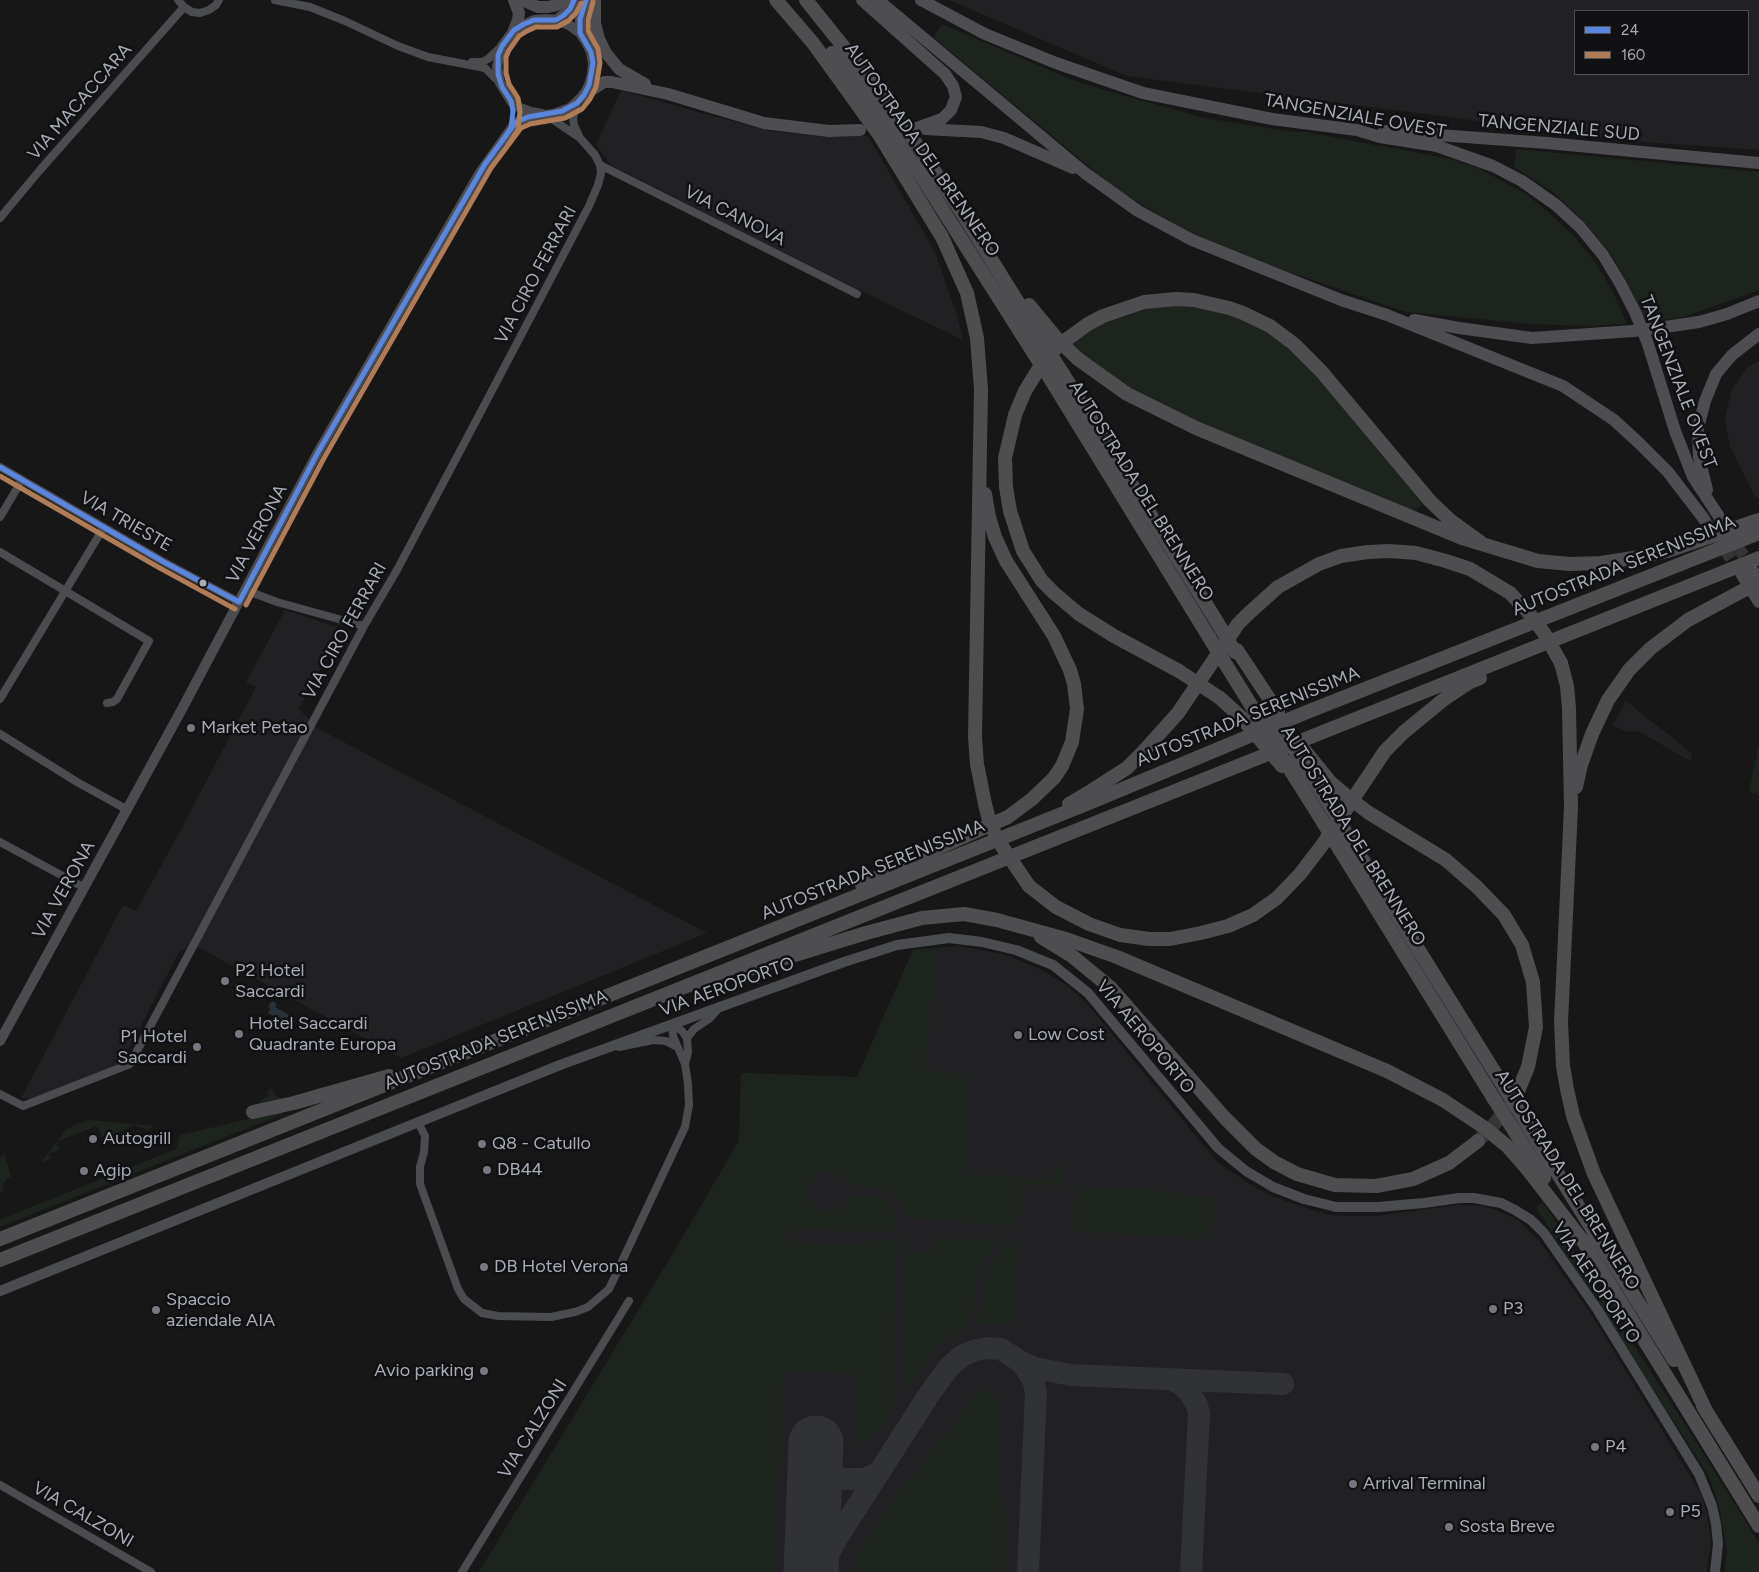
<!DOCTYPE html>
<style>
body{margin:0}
#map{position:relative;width:1759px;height:1572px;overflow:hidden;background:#171717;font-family:Figtree,sans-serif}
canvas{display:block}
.legend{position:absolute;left:1574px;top:10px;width:175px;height:65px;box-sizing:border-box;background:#111113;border:1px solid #4d4f55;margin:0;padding:6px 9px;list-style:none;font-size:15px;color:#a8adb8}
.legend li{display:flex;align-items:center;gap:10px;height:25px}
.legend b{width:25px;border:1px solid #4d4f55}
</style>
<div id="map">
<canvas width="1759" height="1572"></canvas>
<ul class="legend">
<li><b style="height:6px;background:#5a86e0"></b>24</li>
<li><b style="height:6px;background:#b07c57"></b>160</li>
</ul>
</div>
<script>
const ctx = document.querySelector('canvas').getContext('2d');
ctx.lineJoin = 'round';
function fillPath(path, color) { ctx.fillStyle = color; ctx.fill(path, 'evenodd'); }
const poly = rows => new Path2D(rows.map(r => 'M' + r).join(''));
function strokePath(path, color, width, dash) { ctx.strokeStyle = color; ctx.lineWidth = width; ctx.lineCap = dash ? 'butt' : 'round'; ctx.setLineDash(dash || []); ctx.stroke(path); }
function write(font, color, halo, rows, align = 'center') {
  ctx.font = font + ' Figtree,sans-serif'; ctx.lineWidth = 5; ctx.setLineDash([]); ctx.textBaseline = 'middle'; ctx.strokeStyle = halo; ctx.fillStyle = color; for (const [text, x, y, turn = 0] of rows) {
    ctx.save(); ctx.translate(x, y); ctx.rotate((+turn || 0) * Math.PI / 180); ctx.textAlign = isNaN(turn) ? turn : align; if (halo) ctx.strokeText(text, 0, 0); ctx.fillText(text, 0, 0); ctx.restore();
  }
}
const built = poly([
 [949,0,1759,0,1759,150,1643,142,1127,76],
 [1575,11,1748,11,1748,74,1575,74],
 [621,90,694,111,771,131,830,137,868,136,935,252,957,315,963,340,832,277,612,166,596,145],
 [1759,361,1759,498,1756,499,1730,446,1725,419,1731,391,1747,368],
 [285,610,342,629,299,709,317,728,707,933,401,1058,200,948,180,950,121,1064,33,1098,21,1098,123,905,136,911,178,835,256,687,246,682],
 [1626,701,1693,754,1690,761,1638,731,1627,732,1613,725],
 [959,946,1003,954,1042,970,1068,986,1089,1006,1218,1163,1258,1189,1277,1198,1325,1214,1350,1216,1376,1216,1457,1205,1483,1206,1501,1212,1518,1220,1538,1239,1591,1314,1700,1492,1707,1513,1711,1543,1706,1572,479,1572,672,1255,739,1141,741,1073,857,1077,913,950]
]);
const green = poly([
 [942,24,1070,79,1111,92,1205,118,1286,131,1306,132,1450,159,1480,169,1526,194,1542,207,1573,235,1596,263,1612,290,1627,324,1589,326,1530,324,1406,312,1248,258,1194,235,1117,190,933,37],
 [1516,149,1759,172,1759,290,1684,317,1645,322,1627,282,1610,253,1586,224,1554,193,1514,167],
 [1183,304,1222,310,1271,333,1305,361,1422,501,1421,506,1416,510,1411,510,1175,415,1098,370,1069,343,1087,330,1140,308],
 [1759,744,1759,796,1749,791],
 [938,948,924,1068,969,1077,966,1173,1051,1180,1053,1167,1065,1168,1062,1182,1058,1186,1022,1186,1020,1219,1010,1226,914,1218,906,1215,898,1198,888,1191,878,1187,851,1186,849,1181,841,1173,830,1171,819,1174,810,1180,807,1192,811,1202,818,1209,829,1213,839,1211,852,1195,883,1198,892,1205,896,1222,896,1231,787,1229,788,1242,866,1245,867,1240,897,1240,891,1413,873,1436,853,1445,855,1374,783,1371,774,1572,479,1572,672,1255,739,1141,741,1073,857,1077,913,950],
 [272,1088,276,1096,283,1099,253,1110,262,1099,269,1096,267,1091],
 [283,1111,283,1114,0,1227,0,1220,6,1217,176,1149,180,1135],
 [90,1120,152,1126,153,1127,148,1130,133,1125,112,1136,111,1133,102,1137,97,1126,56,1142,59,1150,49,1154,51,1159,42,1162,43,1159,66,1130,74,1125],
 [4,1152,11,1176,11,1179,8,1177,2,1185,4,1188,0,1194,0,1158],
 [1077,1187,1161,1190,1169,1193,1213,1198,1210,1239,1074,1231],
 [1542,1201,1563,1232,1587,1273,1691,1434,1759,1543,1759,1572,1724,1572,1727,1551,1719,1507,1709,1476,1536,1208],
 [910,1238,911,1252,932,1250,933,1238,1002,1238,983,1263,976,1283,969,1328,956,1332,941,1342,921,1367,903,1394,906,1239],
 [1009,1242,1019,1246,1016,1304,1013,1318,1008,1322,1002,1324,978,1325,983,1286,989,1268],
 [990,1388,993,1391,997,1400,1005,1548,1003,1572,850,1572,867,1537,883,1513,980,1391]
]);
const water = poly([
 [272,1001,277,1004,275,1007,289,1015,285,1022,268,1013,271,1008,268,1007]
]);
const taxiway = poly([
 [1021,1362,1035,1368,1071,1375,1283,1384],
 [1170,1379,1182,1385,1190,1393,1197,1405,1199,1414,1191,1572],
 [814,1500,818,1489,823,1483,831,1479,865,1479,880,1472],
 [820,1572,837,1538,930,1393,950,1366,962,1356,976,1350,989,1348,1001,1349,1021,1362,1033,1379,1036,1392,1028,1572]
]);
const runway = poly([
 [811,1572,816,1443]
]);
const trunkTunnel = poly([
 [1718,515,1753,571],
 [1704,519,1742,575]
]);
const motorwayTunnel = poly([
 [1478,1141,1496,1122,1510,1104]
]);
const minor = poly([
 [178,0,184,7,192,12,200,13,209,10,216,5,219,0],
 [275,0,310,7,345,21,398,46,428,57,485,68,500,83],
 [472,62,482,62,488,59,502,46],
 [577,103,573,118,574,125,579,136],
 [600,165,857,294],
 [0,218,40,170,184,7],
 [0,467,162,561,239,602],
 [0,517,22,480],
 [0,552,149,641,117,699,113,702,107,703],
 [245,590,277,602,364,626],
 [0,699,104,527],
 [0,734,77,782,126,809],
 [0,842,83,887],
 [672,1024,682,1031,687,1038,688,1052,685,1064],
 [687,1038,694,1029,709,1019,718,1009],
 [619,1047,653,1040,666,1041,677,1047],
 [0,1094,23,1106,130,1064,364,626,397,570,486,402,589,206,598,185,601,173,600,165,595,155,580,138,546,115],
 [418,1122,425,1136,424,1152,420,1167,420,1184,458,1289,464,1299,482,1313,498,1316,551,1317,575,1312,588,1307,609,1289,685,1127,689,1105,688,1084,685,1064,673,1036,672,1024],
 [0,1485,151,1572],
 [462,1572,629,1301]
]);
const tertiary = poly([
 [556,20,570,9,574,0],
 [580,33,580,19,586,0],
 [0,1041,182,709,317,454,479,174,516,122,528,117,554,114,570,108,584,95,589,85,592,74,593,63,591,52,586,42,580,33,569,25,556,20,545,19,534,20,514,30,502,46,497,66,500,83,511,101,520,108,531,112,542,114],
 [0,1291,560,1065,844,962,897,945,949,938,982,942,1016,950,1053,965,1088,993,1218,1148,1246,1171,1273,1187,1304,1199,1336,1207,1378,1207,1424,1203,1459,1198,1474,1198,1501,1203,1515,1210,1531,1220,1544,1233,1597,1309,1699,1474,1712,1506,1716,1524,1718,1544,1715,1572]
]);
const trunk = poly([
 [514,0,519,13,518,20,514,30],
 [522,0,538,7,548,7,557,5,565,0],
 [595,0,595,23,599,39,606,53,619,69,645,84],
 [862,0,945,74,953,86,956,97,951,110,942,119,917,128],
 [878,0,1085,173,1138,211,1192,240,1341,300,1387,315,1563,386,1614,420,1639,443,1668,472,1704,519],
 [921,0,985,34,1056,63,1143,93,1272,119,1357,130,1380,137,1437,146,1493,166,1522,181,1556,205,1580,227,1603,255,1620,283,1635,312,1648,344,1675,431,1693,477,1718,515],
 [584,95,604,82,612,82,668,94,764,123,829,131,860,130],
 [925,129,981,132,1004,138,1073,168],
 [1384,131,1547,143,1759,163],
 [1414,320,1459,328,1532,338,1633,331],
 [1665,327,1699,322,1727,314,1759,301],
 [1707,490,1699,457,1698,428,1705,401,1716,374,1732,355,1759,334],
 [1753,571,1759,581],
 [1742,575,1759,602]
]);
const motorway = poly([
 [776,0,813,43,880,136,942,237,967,293,977,338,981,389,975,737,977,764,985,804],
 [806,0,871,81,922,152,964,216,1049,352],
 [832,53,861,90,920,174,1038,360],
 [1029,305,1058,340],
 [1078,359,1127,394,1196,428,1462,538,1538,561,1570,564,1601,563,1646,556,1667,551,1759,520],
 [1063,374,1222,630],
 [1051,380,1209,637],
 [1237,650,1278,712],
 [1223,660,1259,718],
 [1561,663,1567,686,1569,708,1571,807,1561,1022,1563,1066,1567,1089,1573,1116,1594,1174,1707,1413],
 [1179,671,1114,636,1079,614,1054,593,1042,581,1023,551,1010,511,1006,487,1005,458,1015,415,1025,391,1043,362,1059,345,1088,324,1103,316,1144,302,1176,299,1194,300,1229,308,1243,313,1270,326,1294,344,1321,371,1430,501,1451,521,1480,542],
 [1220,698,1242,718],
 [1305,751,1331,783,1349,798],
 [1298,756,1333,811],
 [1284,760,1323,822],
 [1576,787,1581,765,1592,734,1608,700,1629,670,1651,648,1688,620,1742,591],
 [1069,804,1091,791,1127,768,1143,752,1178,713,1238,624,1249,613,1278,587,1319,564,1341,556,1368,552,1389,551,1416,553,1446,561,1470,569,1510,593,1528,612],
 [1369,813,1446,860,1477,887,1504,915,1522,945,1533,982,1536,1027,1528,1067,1518,1091],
 [1349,838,1507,1092],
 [1340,850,1494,1099],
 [862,885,929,852,1008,817,1032,799,1054,778,1062,766,1072,742,1077,709,1074,684,1070,670,1054,636,1006,561,995,537,989,517,985,494],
 [1029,886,1056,907,1089,924,1120,935,1149,939,1170,939,1201,933,1228,926,1253,915,1277,898,1300,874,1323,844,1385,751,1404,732,1443,700,1470,682,1480,678],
 [1041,937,1072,956,1111,988,1224,1117,1256,1149,1274,1162,1297,1174,1335,1185,1376,1186,1413,1179,1449,1163,1478,1141],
 [749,969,866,933,922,918,964,914,997,920,1066,939,1117,957,1387,1071,1443,1100,1485,1128,1507,1146,1528,1170,1586,1245],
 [253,1112,294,1103,389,1076],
 [1525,1121,1674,1360],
 [1515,1132,1544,1178],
 [0,1239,1089,803,1307,712,1759,533],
 [1582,1239,1759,1526],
 [0,1260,1759,558],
 [1703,1406,1759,1496]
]);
const trunkBridge = poly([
 [1633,331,1665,327]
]);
const motorwayBridge = poly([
 [1058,340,1078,359],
 [1049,352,1063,374],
 [1038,360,1051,380],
 [1742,591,1759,583],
 [1528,612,1544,633,1561,663],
 [1222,630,1235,652],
 [1209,637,1223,660],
 [1179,671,1220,698],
 [1273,715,1298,756],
 [1242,718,1282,766],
 [1259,718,1277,748],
 [1349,798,1369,813],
 [985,804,989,820,997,839,1029,886],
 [1333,811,1349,838],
 [1323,822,1340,850],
 [1507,1092,1525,1121],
 [1494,1099,1515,1132]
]);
const bus1 = poly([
 [502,141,511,128,513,111,511,101,502,87,498,74,498,55,502,46,514,30,524,24,534,20,556,20,564,15,570,9,574,0],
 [0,467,162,561,239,602],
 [239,602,317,454,485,164,516,122,528,117,562,111,577,103,584,95,589,85,593,63,591,52,580,33,580,19,586,0]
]);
const bus2 = poly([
 [508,145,518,130,520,111,518,98,509,84,506,73,506,57,509,50,519,36,527,31,536,27,557,27,568,21,576,13,581,3],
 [0,476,158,567,235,609],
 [246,605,324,458,491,168,521,128,530,124,565,118,582,109,590,99,596,87,600,63,598,49,588,31,588,20,593,2]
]);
const markers = [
 [203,583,4.5,"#a8adb8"],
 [191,728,5,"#757880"],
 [225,981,5,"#757880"],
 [239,1034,5,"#757880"],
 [1018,1035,5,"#757880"],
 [197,1047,5,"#757880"],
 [93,1139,5,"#757880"],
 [482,1144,5,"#757880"],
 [487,1170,5,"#757880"],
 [84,1171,5,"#757880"],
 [484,1267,5,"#757880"],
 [1493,1309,5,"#757880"],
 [156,1310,5,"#757880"],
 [484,1371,5,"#757880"],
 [1595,1447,5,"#757880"],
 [1353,1484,5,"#757880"],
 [1670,1512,5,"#757880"],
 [1449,1527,5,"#757880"]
];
const streetNames = [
 ["VIA MACACCARA",80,102,-49],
 ["TANGENZIALE OVEST",1355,116,10],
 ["TANGENZIALE SUD",1559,128,5],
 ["AUTOSTRADA DEL BRENNERO",922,150,55],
 ["VIA CANOVA",735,216,27],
 ["VIA CIRO FERRARI",536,275,-62],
 ["TANGENZIALE OVEST",1678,382,69],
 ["AUTOSTRADA DEL BRENNERO",1141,491,58],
 ["VIA TRIESTE",126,522,30],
 ["VIA VERONA",257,534,-62],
 ["AUTOSTRADA SERENISSIMA",1624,566,-22],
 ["VIA CIRO FERRARI",345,631,-61],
 ["AUTOSTRADA SERENISSIMA",1248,717,-22],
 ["AUTOSTRADA DEL BRENNERO",1353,836,58],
 ["AUTOSTRADA SERENISSIMA",873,870,-22],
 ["VIA VERONA",64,890,-61],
 ["VIA AEROPORTO",727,987,-20],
 ["VIA AEROPORTO",1145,1037,50],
 ["AUTOSTRADA SERENISSIMA",496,1040,-22],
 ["AUTOSTRADA DEL BRENNERO",1567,1180,58],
 ["VIA AEROPORTO",1596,1283,56],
 ["VIA CALZONI",533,1429,-58],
 ["VIA CALZONI",83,1515,30]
];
const poiNames = [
 ["Market Petao",201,728],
 ["P2 Hotel",235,971],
 ["Saccardi",235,992],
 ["Hotel Saccardi",249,1024],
 ["Quadrante Europa",249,1045],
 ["Low Cost",1028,1035],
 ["P1 Hotel",187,1037,"right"],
 ["Saccardi",187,1058,"right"],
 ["Autogrill",103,1139],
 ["Q8 - Catullo",492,1144],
 ["DB44",497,1170],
 ["Agip",94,1171],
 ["DB Hotel Verona",494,1267],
 ["Spaccio",166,1300],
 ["aziendale AIA",166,1321],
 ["P3",1503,1309],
 ["Avio parking",474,1371,"right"],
 ["P4",1605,1447],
 ["Arrival Terminal",1363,1484],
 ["P5",1680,1512],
 ["Sosta Breve",1459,1527]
];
fillPath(built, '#212123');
fillPath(green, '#1d241e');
fillPath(water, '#2a3239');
strokePath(taxiway, '#313233', 22);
strokePath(runway, '#313233', 55);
strokePath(trunkTunnel, '#343537', 12, [12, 6]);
strokePath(motorwayTunnel, '#343537', 14, [14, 7]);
strokePath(minor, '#4b4c50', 8);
strokePath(tertiary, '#4b4c50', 10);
strokePath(trunk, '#4e4e52', 12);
strokePath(motorway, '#4e4e51', 14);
strokePath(trunkBridge, '#4e4e52', 12);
strokePath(motorwayBridge, '#4e4e51', 14);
strokePath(bus1, '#5a86e0', 5);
strokePath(bus2, '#b07c57', 5);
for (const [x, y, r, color] of markers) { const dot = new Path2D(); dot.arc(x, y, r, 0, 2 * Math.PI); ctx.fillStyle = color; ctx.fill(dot); strokePath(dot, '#111113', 2); }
write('18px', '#a8adb8', '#111113', streetNames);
write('18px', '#a8adb8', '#111113', poiNames, 'left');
</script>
